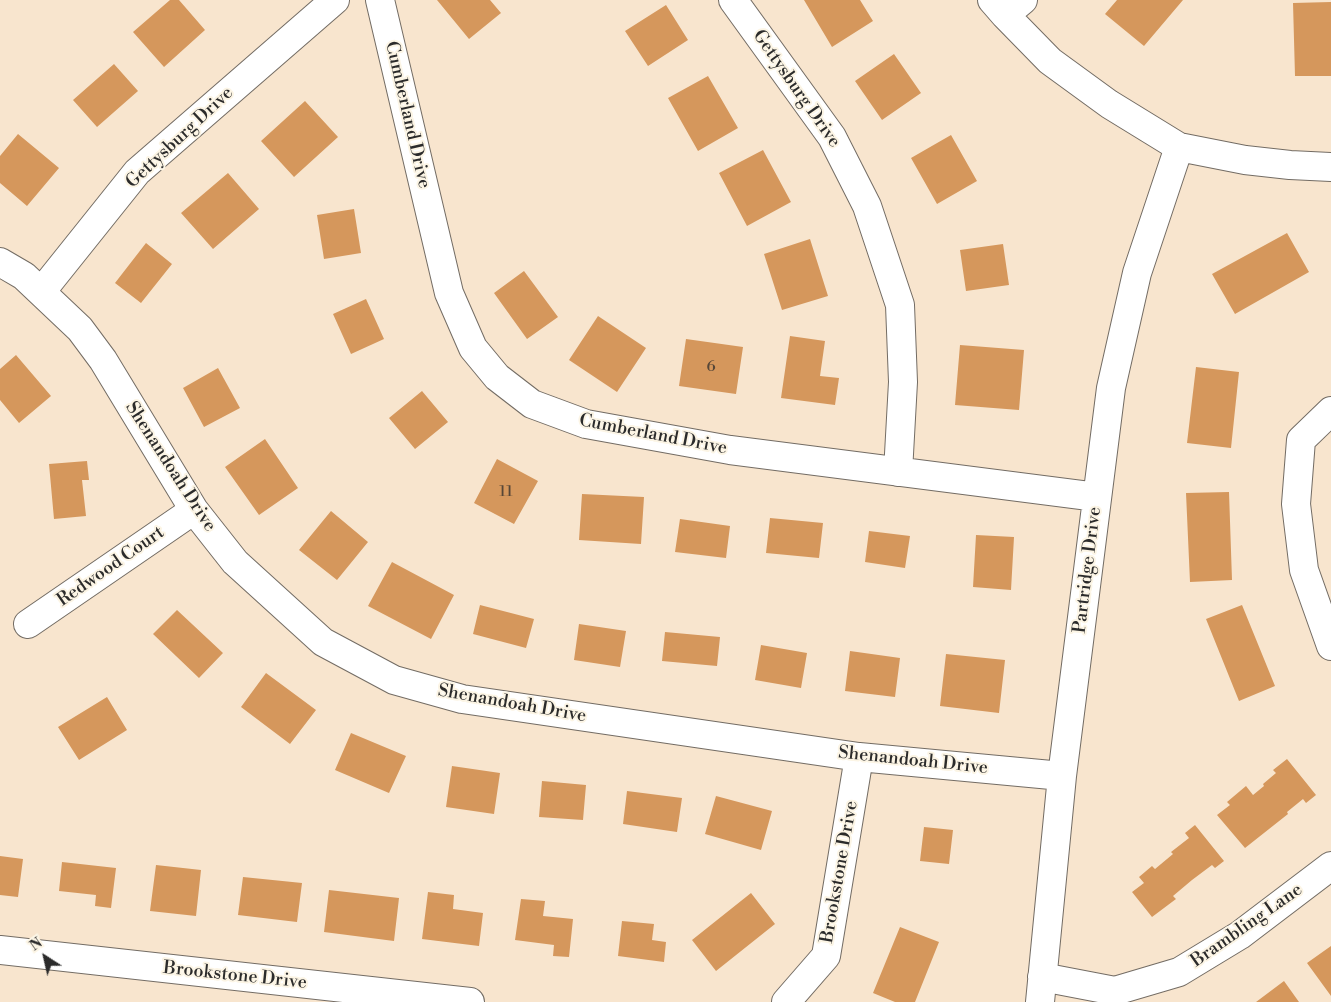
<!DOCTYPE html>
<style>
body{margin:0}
#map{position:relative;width:1331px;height:1002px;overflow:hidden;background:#f8e5ce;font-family:"Libre Bodoni",serif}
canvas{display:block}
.north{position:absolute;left:20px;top:932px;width:50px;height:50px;-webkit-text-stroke:4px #fcf5e5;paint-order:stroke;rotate:325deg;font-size:14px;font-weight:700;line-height:20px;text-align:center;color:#2b2b2b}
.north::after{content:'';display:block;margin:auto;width:18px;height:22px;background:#2b2b2b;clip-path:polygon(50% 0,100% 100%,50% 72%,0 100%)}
</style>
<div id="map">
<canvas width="1331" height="1002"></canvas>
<div class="north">N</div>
</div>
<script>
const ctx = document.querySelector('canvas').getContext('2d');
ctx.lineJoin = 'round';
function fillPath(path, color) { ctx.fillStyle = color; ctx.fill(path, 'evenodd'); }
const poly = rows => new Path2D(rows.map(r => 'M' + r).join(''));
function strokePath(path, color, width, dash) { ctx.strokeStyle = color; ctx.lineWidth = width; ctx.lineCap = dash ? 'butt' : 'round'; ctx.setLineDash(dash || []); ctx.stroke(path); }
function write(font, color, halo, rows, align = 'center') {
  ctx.font = font + ' "Libre Bodoni",serif'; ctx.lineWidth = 4; ctx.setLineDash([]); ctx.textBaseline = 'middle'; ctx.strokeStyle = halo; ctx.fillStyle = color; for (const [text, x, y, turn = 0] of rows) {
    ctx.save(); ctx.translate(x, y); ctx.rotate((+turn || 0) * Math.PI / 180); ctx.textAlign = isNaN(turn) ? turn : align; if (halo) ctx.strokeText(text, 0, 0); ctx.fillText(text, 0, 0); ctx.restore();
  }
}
const building = poly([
 [170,0,179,0,205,30,164,67,133,32],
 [437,0,490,0,501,13,469,39],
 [804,0,860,0,873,21,832,47],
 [1117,0,1183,0,1144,46,1105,14],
 [1331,2,1331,76,1295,76,1293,3],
 [666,5,688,40,648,66,625,31],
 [894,54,921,93,882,120,855,81],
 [114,64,138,91,97,127,73,100],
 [708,76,738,128,698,151,668,98],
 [305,101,338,137,294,177,261,141],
 [18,134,59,168,27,206,0,183,0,156],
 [951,135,977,181,937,204,911,158],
 [763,150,791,202,747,226,719,173],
 [228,173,259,209,213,249,181,213],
 [354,209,361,253,324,259,317,215],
 [1287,233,1309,272,1235,314,1212,274],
 [810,239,828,296,782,310,764,254],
 [146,243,172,264,141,303,115,283],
 [1003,244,1009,285,966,291,960,250],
 [524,271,558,317,527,339,494,293],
 [366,299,384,339,351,354,333,314],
 [598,316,646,348,617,392,569,360],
 [790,336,825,341,820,376,839,378,835,405,781,398],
 [686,339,743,347,736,394,679,386],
 [960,345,1024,350,1019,410,955,405],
 [16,355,51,396,19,423,0,400,0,369],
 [1196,367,1239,372,1231,448,1187,443],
 [218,368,240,408,204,427,183,388],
 [422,391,448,422,415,449,389,418],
 [265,439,298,488,259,515,225,467],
 [497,459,538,481,514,524,474,503],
 [87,461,89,480,82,480,86,516,54,519,49,464],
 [1229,492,1232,580,1190,582,1186,493],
 [582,494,644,497,641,544,579,540],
 [331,511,368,542,337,580,299,550],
 [770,518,823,523,819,558,766,553],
 [680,519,730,526,726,558,675,552],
 [869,531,910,536,905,568,865,562],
 [976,535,1014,537,1011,590,973,587],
 [392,562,454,595,431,639,368,606],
 [480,605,534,619,526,648,473,634],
 [1242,605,1275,686,1239,701,1206,619],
 [177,610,223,653,199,678,153,634],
 [579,624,626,631,620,667,574,660],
 [665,632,720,637,717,666,662,661],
 [761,645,807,653,801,688,755,680],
 [850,651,900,658,895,697,845,691],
 [946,654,1005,660,999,713,940,706],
 [266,673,316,710,290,744,241,707],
 [107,697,127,730,79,760,58,727],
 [351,733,406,756,389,793,335,770],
 [1287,759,1316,795,1306,803,1303,799,1287,812,1288,814,1245,848,1217,815,1230,805,1227,802,1246,786,1253,795,1264,786,1263,784,1276,773,1273,770],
 [452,766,500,773,494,814,446,807],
 [542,781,586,785,583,820,539,817],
 [627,791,682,798,677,832,623,824],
 [716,796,772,811,761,850,705,834],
 [1195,825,1224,861,1215,868,1212,865,1192,880,1173,896,1176,899,1152,917,1132,892,1144,883,1139,877,1152,866,1155,869,1173,854,1171,852,1189,838,1185,833],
 [924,827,953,830,949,864,920,861],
 [0,856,23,859,18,897,0,895],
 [62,862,116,868,111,908,95,906,96,895,59,891],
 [156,865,201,870,196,916,150,911],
 [243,877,302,883,297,922,238,915],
 [329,890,399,898,394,941,324,932],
 [428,892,454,895,453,909,483,913,479,946,422,939],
 [751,893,775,924,716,971,692,940],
 [521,899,545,901,543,916,573,919,569,957,553,956,554,945,515,940],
 [622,921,654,924,652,940,666,942,664,962,618,956],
 [900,927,939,942,915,1002,895,1002,873,993],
 [1331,946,1331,996,1307,963],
 [1284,981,1299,1002,1256,1002]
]);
const minor = poly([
 [380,0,449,293,473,348,497,377,532,404,586,424,730,450,1097,497],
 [733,0,832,137,867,206,900,305,903,382,898,472],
 [992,0,1005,15,1050,61,1109,104,1179,147,1245,160,1290,165,1331,167],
 [1005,15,1023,0],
 [0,262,24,276,80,329,103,360,194,510,235,562,323,642,394,680,462,699,859,757,1062,776],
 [41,292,137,172,335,0],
 [1331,411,1301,440,1296,504,1304,570,1331,646],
 [28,624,194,510],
 [0,950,470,1002],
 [1042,977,1115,991,1179,972,1240,935,1331,866],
 [786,1002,826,956,859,757],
 [1040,1002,1062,776,1111,388,1137,273,1179,147]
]);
const numberNames = [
 ["6",711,367],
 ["11",506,492]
];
const streetNames = [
 ["Gettysburg Drive",796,89,55],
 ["Cumberland Drive",407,115,77],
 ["Gettysburg Drive",180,138,-43],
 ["Cumberland Drive",653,435,11],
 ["Shenandoah Drive",170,467,57],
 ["Redwood Court",111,567,-35],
 ["Partridge Drive",1088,570,-83],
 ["Shenandoah Drive",512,704,10],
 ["Shenandoah Drive",913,761,6],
 ["Brookstone Drive",840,872,-80],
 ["Brambling Lane",1247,926,-35],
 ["Brookstone Drive",235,976,6]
];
fillPath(building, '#d5975c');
strokePath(minor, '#736c64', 30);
strokePath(minor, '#fff', 28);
write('15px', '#564637', null, numberNames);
write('18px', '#2b2b2b', '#fcf5e5', streetNames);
</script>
